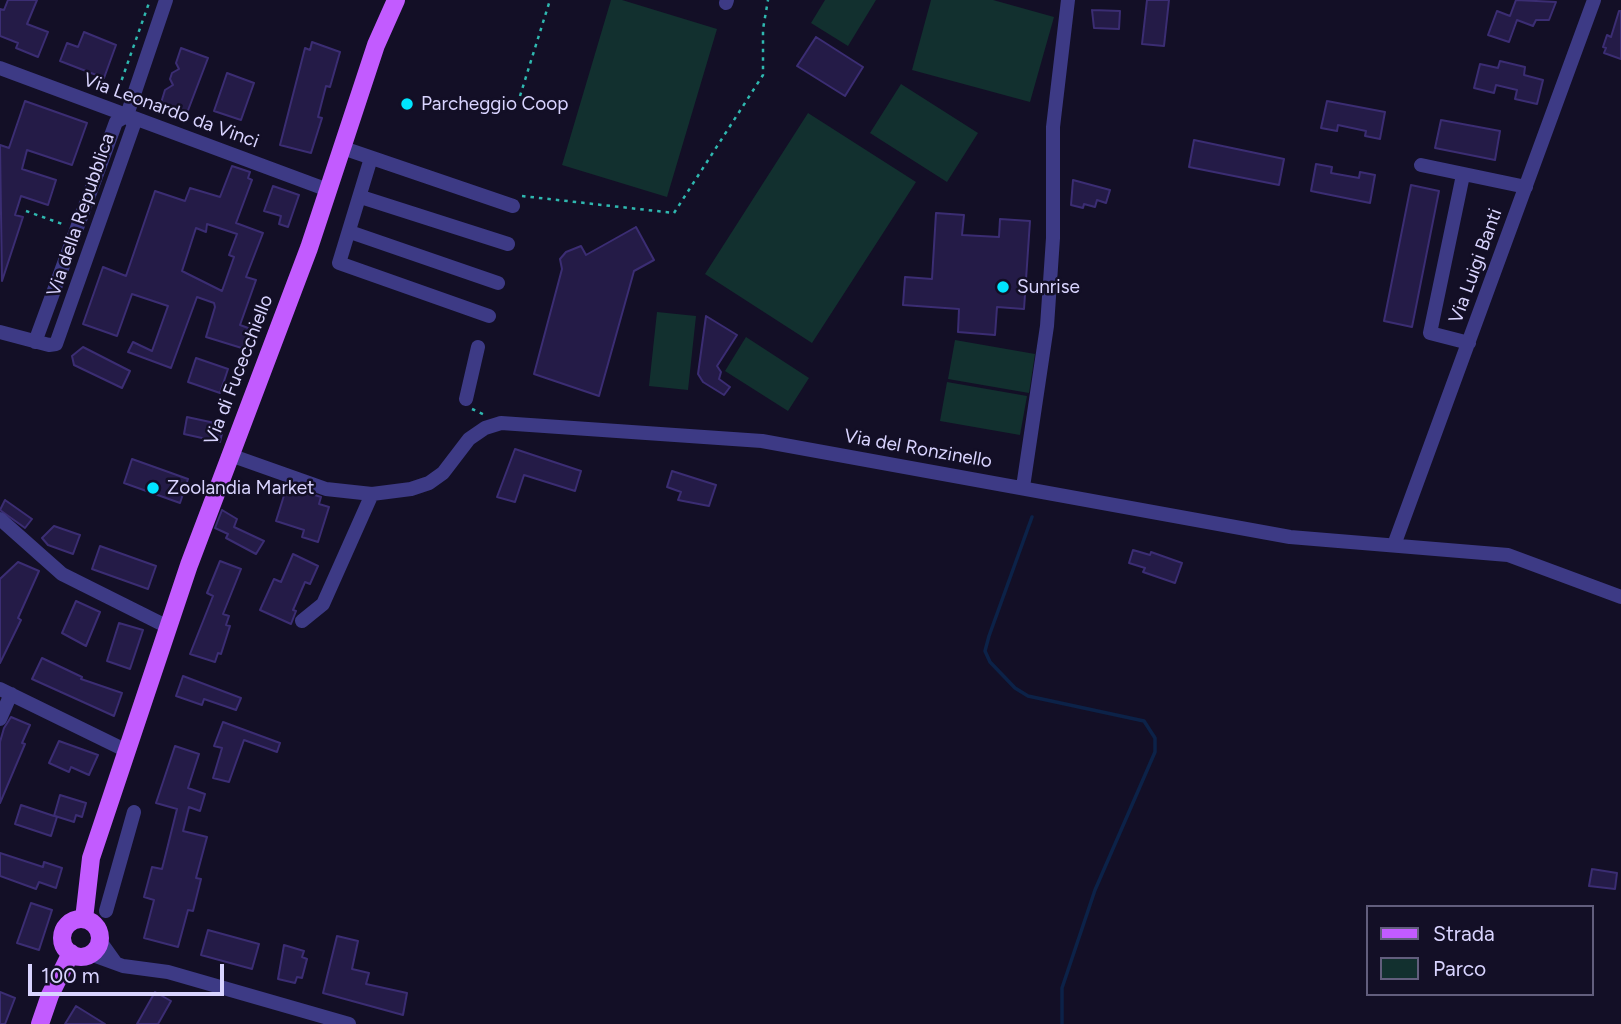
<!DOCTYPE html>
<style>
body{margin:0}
#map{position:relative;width:1621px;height:1024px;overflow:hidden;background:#130f26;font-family:Figtree,sans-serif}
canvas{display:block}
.legend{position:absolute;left:1366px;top:905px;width:228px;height:91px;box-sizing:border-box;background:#130f26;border:2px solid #625e7d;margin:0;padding:9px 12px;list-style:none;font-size:21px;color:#d9d4ff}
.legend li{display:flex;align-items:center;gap:14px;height:35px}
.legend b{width:35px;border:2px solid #625e7d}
.scale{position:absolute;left:28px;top:964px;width:196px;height:32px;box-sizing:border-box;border:4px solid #d9d4ff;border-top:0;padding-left:9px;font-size:21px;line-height:24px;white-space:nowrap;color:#d9d4ff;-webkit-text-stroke:5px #130f26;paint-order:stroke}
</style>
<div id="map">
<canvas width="1621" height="1024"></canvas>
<ul class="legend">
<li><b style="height:9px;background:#c25bff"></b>Strada</li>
<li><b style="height:19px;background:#12302f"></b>Parco</li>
</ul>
<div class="scale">100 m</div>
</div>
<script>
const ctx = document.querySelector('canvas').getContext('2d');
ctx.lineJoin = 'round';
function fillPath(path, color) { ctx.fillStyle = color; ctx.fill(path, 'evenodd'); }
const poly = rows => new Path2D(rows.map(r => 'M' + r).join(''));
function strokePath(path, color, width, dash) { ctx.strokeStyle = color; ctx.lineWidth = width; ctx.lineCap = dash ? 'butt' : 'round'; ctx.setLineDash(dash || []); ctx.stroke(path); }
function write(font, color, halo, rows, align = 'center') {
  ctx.font = font + ' Figtree,sans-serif'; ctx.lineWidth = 5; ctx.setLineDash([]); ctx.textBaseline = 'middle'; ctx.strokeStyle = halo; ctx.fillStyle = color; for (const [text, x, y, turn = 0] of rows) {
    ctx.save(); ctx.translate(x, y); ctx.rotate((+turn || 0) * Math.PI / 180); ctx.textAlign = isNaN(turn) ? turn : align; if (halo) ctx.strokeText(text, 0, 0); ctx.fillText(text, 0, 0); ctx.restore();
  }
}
const green = poly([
 [611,0,622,0,717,29,667,197,562,165],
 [825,0,876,0,848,46,811,23],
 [931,0,993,0,1054,17,1030,102,912,70],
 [901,84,978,133,947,182,870,133],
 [808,113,916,182,812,343,705,274],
 [657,312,696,316,688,390,649,386],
 [746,337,809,378,788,411,725,371],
 [955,340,1035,354,1029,393,948,379],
 [947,382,1027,396,1020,435,940,421]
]);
const stream = poly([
 [1032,517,989,636,985,651,990,662,1015,688,1028,696,1144,721,1155,738,1155,752,1095,890,1062,988,1062,1024]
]);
const building = poly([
 [8,0,37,0,27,24,48,32,38,57,16,48,18,43,0,36,0,9,4,10,8,0],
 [1147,0,1169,0,1164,46,1142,44,1147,0],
 [1516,0,1556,2,1549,20,1536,20,1533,26,1517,20,1509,42,1488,35,1497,11,1510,16,1516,0],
 [1092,10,1120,11,1119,29,1094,28,1092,10],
 [1619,11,1621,11,1621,59,1604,53,1606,48,1603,47,1607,35,1611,37,1619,11],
 [84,32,116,45,104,78,60,61,67,43,78,47,84,32],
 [816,37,863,67,845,96,797,66,816,37],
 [312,42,340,52,330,87,326,86,318,117,322,118,311,153,280,145,305,48,310,50,312,42],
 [181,48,208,58,187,113,161,103,165,90,173,85,170,79,172,73,179,69,176,63,181,48],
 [1500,61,1525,67,1524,75,1543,80,1537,104,1515,99,1517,90,1496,85,1494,93,1474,88,1480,64,1498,68,1500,61],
 [227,73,254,83,241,120,214,111,227,73],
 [25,101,87,123,72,165,27,150,22,169,56,180,48,205,21,196,15,215,23,217,2,281,0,145,9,148,25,101],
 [1327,101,1385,112,1380,139,1365,136,1366,131,1338,125,1337,131,1321,128,1327,101],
 [1441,120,1500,131,1495,160,1435,148,1441,120],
 [1194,140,1284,159,1279,185,1189,167,1194,140],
 [1316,164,1332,167,1331,173,1359,178,1360,172,1375,175,1370,203,1311,191,1316,164],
 [232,166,250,172,248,178,252,180,236,223,263,233,246,277,256,280,240,325,251,329,245,349,206,337,215,307,214,303,197,297,171,368,128,352,133,342,152,351,168,306,132,294,117,336,83,324,103,267,126,276,155,191,185,201,190,188,220,197,232,166],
 [207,224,237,234,229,255,234,257,222,291,182,271,196,228,206,232,207,224],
 [1073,180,1110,190,1106,203,1097,200,1095,207,1084,204,1083,208,1071,205,1073,180],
 [1411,185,1439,191,1412,327,1384,321,1411,185],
 [273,186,299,195,288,227,279,224,281,216,264,211,273,186],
 [936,213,964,215,962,235,999,237,1000,219,1030,221,1024,309,997,307,995,335,958,332,959,309,903,305,905,277,932,279,936,213],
 [636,227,654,260,634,271,599,396,534,374,562,269,560,259,566,252,581,246,586,255,636,227],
 [706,316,737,335,717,366,721,372,719,379,730,387,724,395,703,382,698,374,706,316],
 [83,347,130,371,122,388,74,365,72,356,83,347],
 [196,358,228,369,220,393,188,382,196,358],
 [187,417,224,425,220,442,184,434,187,417],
 [515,449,581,471,575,491,524,475,515,502,497,497,515,449],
 [132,459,188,479,180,503,124,483,132,459],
 [672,471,716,485,709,506,678,500,681,492,667,487,672,471],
 [287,486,321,497,319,504,329,507,318,542,302,537,304,530,276,521,287,486],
 [5,500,32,519,25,528,0,510,5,500],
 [222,510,237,519,234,527,264,541,256,554,226,538,228,534,215,528,222,510],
 [54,526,80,535,73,554,48,545,42,538,54,526],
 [100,546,156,566,148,589,92,569,100,546],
 [1133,550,1150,555,1151,552,1182,563,1175,583,1143,572,1145,568,1129,563,1133,550],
 [293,554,318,566,310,584,305,582,293,610,296,611,291,624,260,610,274,579,281,582,293,554],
 [220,561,241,569,223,614,229,616,226,625,230,626,221,654,218,653,215,662,190,654,213,596,207,593,220,561],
 [18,562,39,571,18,618,21,620,0,663,0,579,18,562],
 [76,601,100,612,86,646,62,633,76,601],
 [119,623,143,630,130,669,107,661,119,623],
 [42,658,82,677,81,679,122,693,114,716,32,679,42,658],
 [183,676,241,698,236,710,204,699,202,705,176,696,183,676],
 [11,717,30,725,22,743,25,744,0,803,0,742,4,728,11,717],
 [223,722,280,743,277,752,244,740,229,782,213,778,222,748,214,746,223,722],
 [59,741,98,755,89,775,71,767,69,772,49,763,59,741],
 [175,746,199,754,188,788,205,794,200,811,189,807,183,831,207,837,196,878,201,879,193,911,188,910,178,947,144,938,154,900,144,897,152,867,162,869,177,809,156,803,175,746],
 [60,795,86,803,82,817,76,815,74,822,55,816,57,817,51,836,15,824,21,805,54,816,60,795],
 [0,853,43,867,44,862,62,868,56,888,39,882,36,889,0,876,0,853],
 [1592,869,1617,873,1615,889,1589,886,1592,869],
 [31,903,52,910,39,950,17,943,31,903],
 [208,930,259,944,252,969,201,955,208,930],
 [337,936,358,941,352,969,369,973,366,984,407,993,403,1015,323,993,337,936],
 [284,945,304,951,302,957,307,959,302,978,297,977,295,983,278,979,284,945],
 [0,992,15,998,5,1024,0,1024,0,992],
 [155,992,171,1001,158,1024,137,1024,155,992],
 [76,1006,105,1024,65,1024,76,1006]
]);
const path = poly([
 [116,96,150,0],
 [520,96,550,0],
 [522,196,674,213,763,75,763,29,768,0],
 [26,211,65,225],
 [472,409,485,415]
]);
const minor = poly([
 [726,3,727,0],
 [0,68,328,190],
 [127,115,166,0],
 [343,148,513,206],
 [371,158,339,263,489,316],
 [1421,165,1526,187],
 [1463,175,1430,333,1469,343],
 [361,197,508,244],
 [350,232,498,283],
 [0,332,49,345,56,344,134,124,127,115],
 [35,342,116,122,127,115],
 [466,399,478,347],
 [230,455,326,489,372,494,411,489,429,483,443,473,469,439,485,428,501,423,762,441,1290,537,1508,555,1621,597],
 [1023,487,1047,326,1053,238,1053,127,1068,0],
 [0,519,62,574,168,627],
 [1394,545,1594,0],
 [302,621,323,604,372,494],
 [0,689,127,751],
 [0,719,11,694],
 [106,911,134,812],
 [100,941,115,962],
 [90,954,123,966,168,972,349,1024]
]);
const major = poly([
 [84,919,91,858,189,565,309,248,376,45,396,0],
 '62 938a19 19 0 1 1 38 0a19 19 0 1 1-38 0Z',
 [40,1024,50,995,71,953]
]);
const markers = [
 [407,104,7,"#00e5ff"],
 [1003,287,7,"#00e5ff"],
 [153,488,7,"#00e5ff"]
];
const poiNames = [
 ["Parcheggio Coop",421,104],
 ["Sunrise",1017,287],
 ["Zoolandia Market",167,488]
];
const streetNames = [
 ["Via Leonardo da Vinci",171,111,20],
 ["Via della Repubblica",81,215,-71],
 ["Via Luigi Banti",1476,266,-70],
 ["Via di Fucecchiello",239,370,-69],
 ["Via del Ronzinello",918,449,10]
];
fillPath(green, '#12302f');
strokePath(stream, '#0c2248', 3.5);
fillPath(building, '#241b47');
strokePath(building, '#3b2d73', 2);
strokePath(path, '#2fb8b0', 2.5, [3.5, 5]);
strokePath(minor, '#3d3a85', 14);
strokePath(major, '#c25bff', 18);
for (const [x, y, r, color] of markers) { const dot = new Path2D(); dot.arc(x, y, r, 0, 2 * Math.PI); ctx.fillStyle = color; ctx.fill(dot); strokePath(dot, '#130f26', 2.5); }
write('19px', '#d9d4ff', '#130f26', poiNames, 'left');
write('19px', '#d9d4ff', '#130f26', streetNames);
</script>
